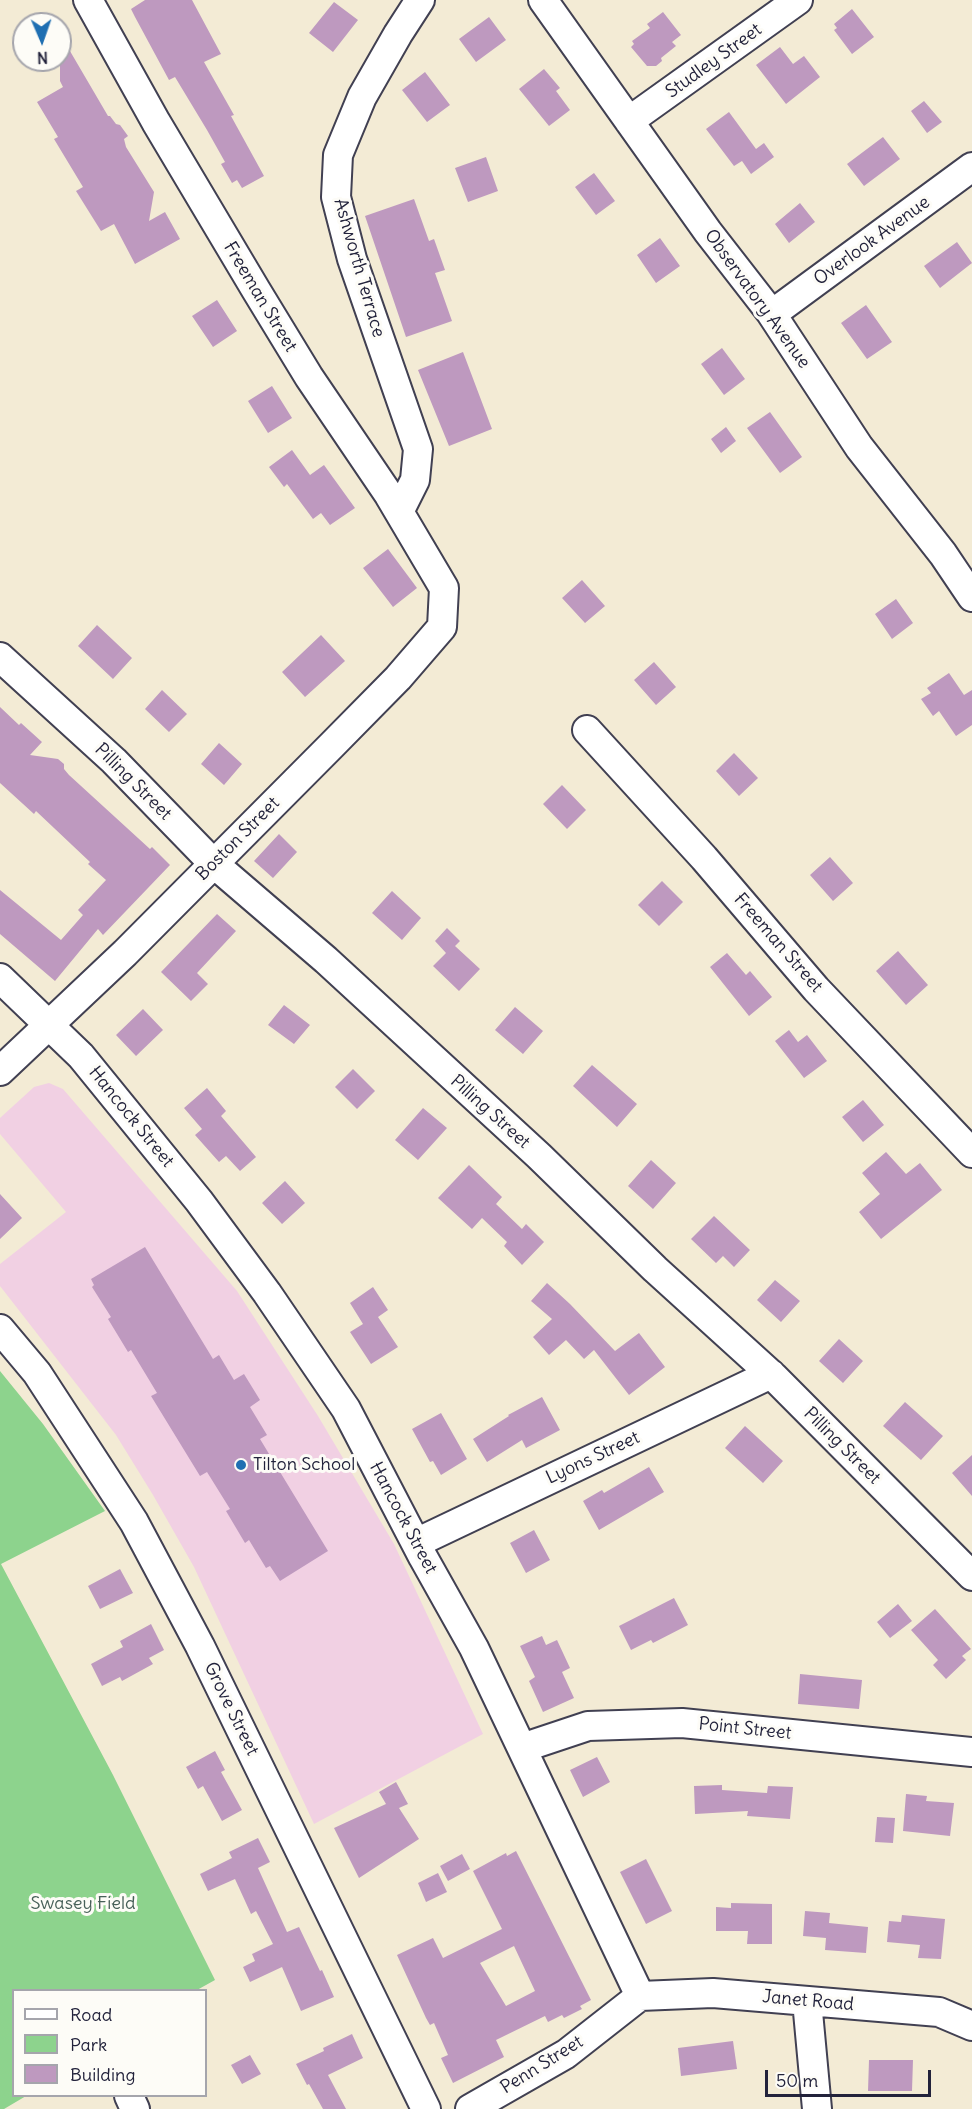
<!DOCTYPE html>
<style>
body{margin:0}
#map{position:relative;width:972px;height:2109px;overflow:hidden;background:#f3ebd5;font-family:Delius,sans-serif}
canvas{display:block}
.legend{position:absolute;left:12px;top:1989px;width:195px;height:108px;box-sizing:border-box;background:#fdfcf7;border:2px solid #a5a5ac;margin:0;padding:8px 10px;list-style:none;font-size:18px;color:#22223b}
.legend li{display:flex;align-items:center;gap:12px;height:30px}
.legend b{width:30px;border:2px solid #a5a5ac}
.north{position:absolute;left:12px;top:12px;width:60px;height:60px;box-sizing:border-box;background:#fdfcf7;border:2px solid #a5a5ac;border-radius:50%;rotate:178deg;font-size:16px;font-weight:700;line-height:24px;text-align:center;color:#22223b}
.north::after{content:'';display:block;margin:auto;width:21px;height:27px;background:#1f6fb2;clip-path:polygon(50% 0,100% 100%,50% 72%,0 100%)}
.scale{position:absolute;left:765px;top:2070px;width:166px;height:27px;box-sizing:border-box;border:3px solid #22223b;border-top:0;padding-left:8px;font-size:18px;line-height:21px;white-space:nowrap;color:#22223b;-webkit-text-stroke:4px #fdfcf7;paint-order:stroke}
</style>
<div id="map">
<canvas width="972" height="2109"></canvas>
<ul class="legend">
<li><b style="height:8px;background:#fff"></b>Road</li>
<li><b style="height:16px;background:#8dd38d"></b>Park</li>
<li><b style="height:16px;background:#be99bf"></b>Building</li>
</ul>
<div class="north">N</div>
<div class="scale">50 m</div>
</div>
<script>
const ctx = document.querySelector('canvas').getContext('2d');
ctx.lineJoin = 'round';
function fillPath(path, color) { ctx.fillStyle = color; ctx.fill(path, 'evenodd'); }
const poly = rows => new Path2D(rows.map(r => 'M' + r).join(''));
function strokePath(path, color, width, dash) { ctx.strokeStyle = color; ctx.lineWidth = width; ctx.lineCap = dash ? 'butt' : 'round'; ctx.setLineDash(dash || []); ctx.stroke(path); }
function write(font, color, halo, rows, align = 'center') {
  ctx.font = font + ' Delius,sans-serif'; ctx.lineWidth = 6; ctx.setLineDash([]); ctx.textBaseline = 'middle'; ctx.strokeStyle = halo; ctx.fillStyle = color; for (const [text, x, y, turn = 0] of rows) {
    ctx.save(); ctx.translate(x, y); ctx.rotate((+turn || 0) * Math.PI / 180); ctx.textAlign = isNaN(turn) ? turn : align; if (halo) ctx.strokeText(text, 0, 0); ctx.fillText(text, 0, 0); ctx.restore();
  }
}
const built = poly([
 [49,1083,63,1089,237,1291,318,1416,394,1544,483,1734,314,1824,194,1567,153,1495,116,1435,0,1286,0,1264,66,1212,0,1134,0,1118,34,1087]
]);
const green = poly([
 [0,1371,43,1424,105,1511,1,1564,113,1775,215,1980,197,1990,14,1990,14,2096,26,2096,4,2109,0,2109]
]);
const building = poly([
 [145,0,192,0,221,54,204,62,234,115,231,116,264,176,242,188,237,180,232,183,221,164,225,162,207,130,175,77,169,80,135,17,131,9],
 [334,2,358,20,333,52,309,33],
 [852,9,874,37,852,54,834,30,837,28,834,24],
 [663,12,681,35,672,42,676,46,661,58,662,61,656,66,647,66,631,47,634,44,632,41,650,28,647,24],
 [489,17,506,40,476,62,459,39],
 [60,34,108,116,110,116,116,124,120,125,128,136,124,139,126,147,154,192,149,221,165,212,180,239,135,264,114,224,101,231,76,191,83,187,54,139,58,137,37,102,63,87,60,81],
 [780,47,793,64,804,56,820,77,786,104,756,65],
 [544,69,560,88,556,91,570,110,549,126,519,89],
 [425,72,450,105,427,122,402,90],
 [924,101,942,122,927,133,911,111],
 [729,112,756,149,764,143,774,157,751,174,742,161,734,166,706,129],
 [883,137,900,159,864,186,847,164],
 [486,157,498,191,468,202,455,168],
 [594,173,615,201,596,215,575,187],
 [414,199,429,241,434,239,445,270,435,273,452,321,406,337,365,216],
 [800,203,815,222,789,243,775,224],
 [660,238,680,266,656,283,637,255],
 [957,242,972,263,940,288,924,266],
 [217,300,237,331,213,347,192,316],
 [866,305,892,342,867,359,841,323],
 [722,348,745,379,724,395,701,364],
 [463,352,492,429,449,446,418,370],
 [272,386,292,418,268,433,248,401],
 [770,412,802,457,780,473,747,428],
 [726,427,736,441,721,453,711,439],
 [292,450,310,475,324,465,355,508,330,525,321,513,313,519,287,484,284,487,269,467],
 [388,549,417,588,393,607,363,568],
 [582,580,605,606,585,623,562,598],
 [896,599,913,623,892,639,875,614],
 [97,625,132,658,113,679,78,646],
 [321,635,345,661,305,697,282,672],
 [654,662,676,687,656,705,634,680],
 [949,673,964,695,972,690,972,725,956,736,939,711,933,716,921,699,931,693,927,688],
 [162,690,187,714,169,732,145,709],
 [0,707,19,725,21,723,42,742,30,755,58,759,64,764,64,769,69,775,150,849,152,847,170,865,103,935,98,929,55,981,0,934,0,890,61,940,83,915,78,910,106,880,88,864,90,862,36,811,34,814,0,783],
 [219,743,242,764,224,785,201,764],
 [734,753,758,778,739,796,716,771],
 [562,785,586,810,567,829,543,804],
 [279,834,297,852,273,878,254,861],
 [830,857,853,883,833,901,810,875],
 [662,881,683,902,659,926,638,905],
 [392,891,421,918,402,940,372,913],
 [217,914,236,931,197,973,208,984,191,1001,161,972],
 [447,928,460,941,455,946,480,969,459,991,433,966,446,953,435,941],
 [898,951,928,985,906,1005,876,971],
 [727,953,746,975,750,971,772,997,749,1016,710,967],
 [284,1005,310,1025,294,1044,268,1025],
 [515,1007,543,1031,523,1054,495,1030],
 [143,1009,163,1030,136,1056,116,1035],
 [789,1030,798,1042,807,1035,827,1061,804,1078,775,1041],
 [592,1065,637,1104,617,1127,573,1086],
 [353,1069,375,1091,357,1109,335,1087],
 [207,1088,226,1111,221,1116,256,1157,240,1171,226,1156,219,1162,195,1135,202,1129,184,1108],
 [863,1100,884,1125,863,1142,842,1117],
 [423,1108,447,1128,418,1160,395,1140],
 [886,1152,906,1174,920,1163,942,1190,881,1239,859,1212,880,1194,862,1173],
 [651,1160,676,1183,653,1209,628,1186],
 [469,1165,502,1197,496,1204,522,1229,526,1224,544,1242,522,1265,504,1246,507,1242,482,1218,472,1229,438,1198],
 [285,1181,305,1203,282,1224,262,1203],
 [0,1194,22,1218,0,1239],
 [714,1216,750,1250,734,1267,723,1256,716,1263,691,1239],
 [145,1247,213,1359,219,1355,234,1380,244,1374,260,1400,250,1407,267,1435,260,1439,328,1551,280,1581,270,1566,266,1568,249,1540,245,1543,226,1511,230,1509,207,1472,200,1476,151,1396,157,1393,131,1350,128,1352,108,1319,111,1317,92,1287,94,1285,91,1279],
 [775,1280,800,1301,781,1322,757,1300],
 [547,1283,570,1304,615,1351,639,1333,665,1367,629,1395,594,1350,584,1359,566,1340,549,1355,533,1337,552,1319,531,1301],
 [373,1287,388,1310,378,1317,398,1347,371,1364,350,1332,363,1324,350,1303],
 [839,1339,863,1361,843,1383,819,1361],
 [542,1397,560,1430,526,1448,522,1440,487,1462,473,1439,509,1416,508,1415],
 [905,1402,943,1436,921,1460,883,1426],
 [441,1413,467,1459,441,1475,433,1461,430,1462,412,1429],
 [745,1426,783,1461,763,1483,725,1448],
 [972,1455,972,1496,952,1473],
 [649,1467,664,1492,599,1530,583,1501,602,1490,604,1493],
 [534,1530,550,1560,526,1573,510,1543],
 [120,1569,133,1593,100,1609,88,1586],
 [674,1598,688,1625,653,1643,651,1640,631,1650,619,1626],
 [898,1604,912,1621,890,1638,877,1622],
 [935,1609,971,1649,962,1656,966,1660,946,1679,933,1665,938,1660,911,1630],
 [151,1624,164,1650,149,1658,153,1664,122,1681,120,1677,102,1686,91,1664,123,1647,120,1641],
 [542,1636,546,1645,557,1640,570,1668,562,1672,574,1698,543,1712,529,1681,535,1677,520,1646],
 [800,1674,862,1680,859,1709,798,1704],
 [215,1751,225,1770,221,1772,242,1810,222,1821,203,1786,198,1789,186,1767],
 [597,1757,610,1782,583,1797,570,1770],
 [396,1782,408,1804,399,1808,419,1839,359,1878,334,1828,386,1804,379,1792],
 [722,1785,722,1790,767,1793,768,1786,793,1787,790,1819,747,1816,748,1811,695,1814,694,1786],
 [906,1794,927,1796,926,1801,954,1803,950,1836,903,1831],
 [877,1817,895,1818,893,1843,875,1842],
 [258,1838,270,1862,258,1868,287,1932,299,1927,320,1971,322,1970,334,1997,301,2011,282,1967,250,1982,243,1967,255,1961,252,1954,273,1944,256,1911,251,1914,235,1879,208,1891,200,1874,232,1858,229,1852],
 [516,1851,591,2000,580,2006,582,2009,564,2018,562,2015,548,2022,545,2016,496,2040,504,2057,453,2083,441,2058,448,2055,434,2023,430,2025,426,2018,397,1955,433,1938,443,1958,502,1929,473,1871,506,1853,507,1856],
 [514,1946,535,1991,506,2006,480,1963],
 [462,1854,470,1869,448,1881,440,1866],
 [646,1859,672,1911,646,1924,620,1872],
 [438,1873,447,1892,426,1902,418,1883],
 [731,1903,772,1904,772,1944,747,1944,748,1931,716,1931,716,1907,731,1908],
 [805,1911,830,1913,829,1923,868,1927,866,1953,825,1950,826,1938,803,1936],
 [902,1915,945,1919,941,1959,918,1958,920,1945,887,1942,889,1921,901,1922],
 [352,2034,363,2058,328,2075,346,2109,323,2109,309,2084,307,2085,296,2064,324,2051,323,2048],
 [733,2041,737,2069,681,2076,678,2048],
 [250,2055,261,2074,242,2084,231,2065],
 [869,2060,913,2060,912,2091,868,2091]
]);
const minor = poly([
 [543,0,708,232,771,313,859,447,943,554,972,597],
 [629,121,798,0],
 [772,314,972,167],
 [399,512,415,480,418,449,352,259,336,197,338,155,362,97,398,34,420,0],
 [0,657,114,761,213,863,326,960,539,1156,655,1269,774,1377,972,1576],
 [587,730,704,858,816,989,972,1153],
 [0,978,81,1056,199,1201,267,1293,346,1409,423,1557,474,1648,640,1996],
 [0,1071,125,953,332,745,398,678,442,627,444,588,389,495,309,377,256,290,156,122,88,0],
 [0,1329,37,1373,134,1522,200,1646,426,2109],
 [416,1543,771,1374],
 [522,1748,588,1726,682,1723,972,1752],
 [640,1996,713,1993,939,2012,972,2026],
 [807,2001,817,2109],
 [129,2096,135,2109],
 [470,2109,566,2054,640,1996]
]);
const markers = [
 [241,1465,6,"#1f6fb2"]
];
const streetNames = [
 ["Studley Street",714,61,-36],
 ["Overlook Avenue",872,241,-36],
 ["Ashworth Terrace",359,268,74],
 ["Freeman Street",260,297,59],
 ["Observatory Avenue",757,299,54],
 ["Pilling Street",133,782,45],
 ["Boston Street",238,839,-45],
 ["Freeman Street",778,943,49],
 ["Pilling Street",490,1112,42],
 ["Hancock Street",131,1117,51],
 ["Pilling Street",842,1446,45],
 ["Lyons Street",593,1458,-25],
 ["Hancock Street",403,1518,62],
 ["Grove Street",231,1709,64],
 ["Point Street",745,1729,6],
 ["Janet Road",808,2001,5],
 ["Penn Street",542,2065,-32]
];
const poiNames = [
 ["Tilton School",253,1465]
];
const parkNames = [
 ["Swasey Field",83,1904]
];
fillPath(built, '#f1d0e3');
fillPath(green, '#8dd38d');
fillPath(building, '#be99bf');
strokePath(minor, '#414052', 32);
strokePath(minor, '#fff', 28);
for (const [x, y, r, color] of markers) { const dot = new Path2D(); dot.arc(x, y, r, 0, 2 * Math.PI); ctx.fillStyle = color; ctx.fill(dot); strokePath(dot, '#fdfcf7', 2); }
write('18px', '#22223b', '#fdfcf7', streetNames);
write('18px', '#22223b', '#fdfcf7', poiNames, 'left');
write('18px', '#476058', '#fdfcf7', parkNames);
</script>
